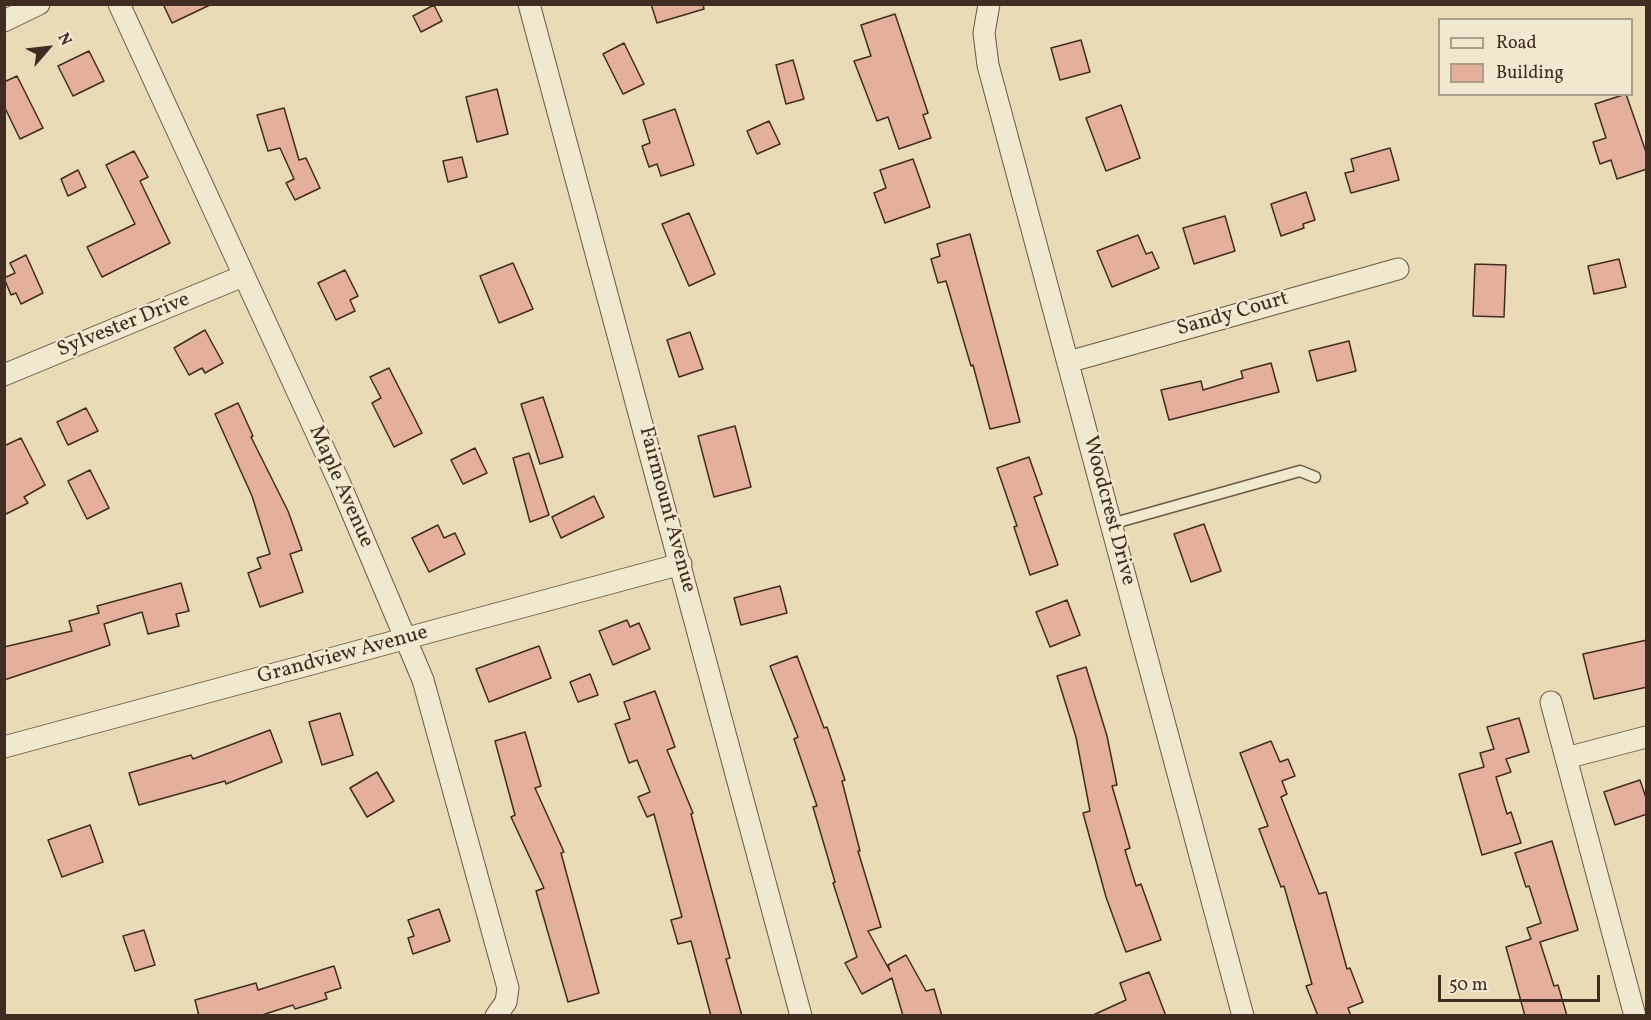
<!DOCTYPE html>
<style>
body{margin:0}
#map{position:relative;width:1651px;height:1020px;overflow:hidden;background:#e9dbb6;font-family:Vollkorn,serif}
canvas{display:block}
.frame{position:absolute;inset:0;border:6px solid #412c22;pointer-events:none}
.legend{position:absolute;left:1438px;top:18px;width:195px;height:78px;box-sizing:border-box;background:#f1e8d0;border:2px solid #ab9d8a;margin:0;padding:8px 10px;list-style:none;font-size:18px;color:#412c22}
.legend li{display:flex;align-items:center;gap:12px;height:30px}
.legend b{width:30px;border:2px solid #ab9d8a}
.north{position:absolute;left:18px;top:18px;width:60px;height:60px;-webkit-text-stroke:4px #f1e8d0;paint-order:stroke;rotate:62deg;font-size:16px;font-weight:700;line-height:24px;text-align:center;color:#412c22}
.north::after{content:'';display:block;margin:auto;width:21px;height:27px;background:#412c22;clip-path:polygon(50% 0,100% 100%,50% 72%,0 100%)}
.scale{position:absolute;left:1438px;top:975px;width:162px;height:27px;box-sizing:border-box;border:3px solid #412c22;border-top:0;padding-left:8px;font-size:18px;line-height:21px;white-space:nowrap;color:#412c22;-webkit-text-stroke:4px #f1e8d0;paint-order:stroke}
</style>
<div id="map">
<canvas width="1651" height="1020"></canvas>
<div class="frame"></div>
<ul class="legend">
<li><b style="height:8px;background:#f1e8d0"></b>Road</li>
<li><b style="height:16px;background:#e4b09c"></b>Building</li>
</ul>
<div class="north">N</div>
<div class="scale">50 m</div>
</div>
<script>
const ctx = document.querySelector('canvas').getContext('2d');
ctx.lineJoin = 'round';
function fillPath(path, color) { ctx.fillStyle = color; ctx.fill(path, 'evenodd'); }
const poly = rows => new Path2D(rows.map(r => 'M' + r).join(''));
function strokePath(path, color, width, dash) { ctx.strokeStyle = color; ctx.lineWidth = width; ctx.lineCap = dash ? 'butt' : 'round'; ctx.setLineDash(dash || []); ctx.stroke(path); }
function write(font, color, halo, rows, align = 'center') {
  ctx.font = font + ' Vollkorn,serif'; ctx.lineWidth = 4.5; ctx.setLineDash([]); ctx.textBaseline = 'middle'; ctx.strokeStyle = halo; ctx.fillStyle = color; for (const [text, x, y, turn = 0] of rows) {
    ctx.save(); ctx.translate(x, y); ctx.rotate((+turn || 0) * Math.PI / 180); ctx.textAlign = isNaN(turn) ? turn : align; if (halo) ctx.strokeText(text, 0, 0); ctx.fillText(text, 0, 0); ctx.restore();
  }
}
const building = poly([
 [163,4,212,4,172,23,163,4],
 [651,4,703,4,704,9,657,23,651,4],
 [434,5,442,21,421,32,413,16,434,5],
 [895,14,928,113,923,115,931,138,899,149,888,117,877,121,854,61,871,56,861,25,895,14],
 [1081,40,1090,72,1060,80,1051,48,1081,40],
 [624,43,644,84,623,94,603,54,624,43],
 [89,51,104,81,73,96,58,66,89,51],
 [793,60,804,99,786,104,776,65,793,60],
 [17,76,43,128,20,139,4,106,4,82,17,76],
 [497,89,508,134,477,142,466,97,497,89],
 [1626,94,1647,155,1647,169,1617,179,1611,160,1600,164,1593,142,1606,138,1595,104,1626,94],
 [1121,105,1140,158,1106,171,1086,118,1121,105],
 [284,108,299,160,306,158,320,188,295,200,286,183,294,179,280,148,268,151,257,115,284,108],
 [675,109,694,165,661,176,657,164,649,167,642,146,650,143,643,120,675,109],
 [769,121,780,144,757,154,747,131,769,121],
 [1390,148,1399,180,1351,193,1345,173,1354,171,1351,159,1390,148],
 [134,151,148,177,140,181,170,243,102,277,87,247,135,224,106,165,134,151],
 [462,157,467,177,448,182,443,161,462,157],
 [913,159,930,207,885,223,874,193,886,188,880,170,913,159],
 [78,170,86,187,68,196,61,179,78,170],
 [1306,192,1315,220,1303,224,1304,228,1281,236,1271,204,1306,192],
 [689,213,715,274,689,286,662,224,689,213],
 [1225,216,1235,251,1194,264,1183,228,1225,216],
 [970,234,1020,422,990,429,973,365,971,366,946,281,938,283,931,259,940,256,937,244,970,234],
 [1138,235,1146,254,1152,252,1159,268,1112,287,1097,251,1138,235],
 [26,255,43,293,21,304,16,293,11,295,4,278,15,273,10,263,26,255],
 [1619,259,1626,287,1594,294,1588,266,1619,259],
 [513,263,533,309,499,323,480,276,513,263],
 [1475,264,1506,265,1504,317,1473,316,1475,264],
 [345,270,358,296,350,300,355,311,336,320,318,283,345,270],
 [205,330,223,363,205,373,202,368,189,375,174,348,205,330],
 [690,332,703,369,679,377,667,340,690,332],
 [1349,341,1356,371,1317,381,1309,351,1349,341],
 [1271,363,1279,392,1169,420,1161,390,1201,381,1203,390,1243,378,1241,371,1271,363],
 [389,368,422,433,394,447,372,403,381,398,370,377,389,368],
 [543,397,563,457,540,464,521,404,543,397],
 [238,403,253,436,251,437,288,511,302,550,290,554,303,592,260,607,248,573,261,568,257,558,270,554,252,496,215,414,238,403],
 [86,408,98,431,68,445,57,422,86,408],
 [735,426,751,487,714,497,698,436,735,426],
 [21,438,45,485,24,497,28,503,4,515,4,446,21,438],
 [475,448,487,473,463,484,451,460,475,448],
 [529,453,549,515,530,522,513,458,529,453],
 [1029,457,1042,494,1034,497,1058,565,1030,575,1014,527,1017,526,997,468,1029,457],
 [90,470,109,508,87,519,68,481,90,470],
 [594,496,604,517,561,538,552,517,594,496],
 [1204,524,1221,571,1191,582,1174,534,1204,524],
 [438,525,444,538,455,533,465,554,429,572,412,538,438,525],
 [181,583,189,611,176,614,179,626,148,634,142,612,104,624,110,645,4,680,4,647,72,631,69,621,99,613,97,606,181,583],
 [780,586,787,613,741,625,734,598,780,586],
 [1067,600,1080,635,1050,647,1036,612,1067,600],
 [627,620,630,627,639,623,650,649,613,665,599,631,627,620],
 [1647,640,1647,687,1594,699,1583,654,1647,640],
 [539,646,551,678,489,702,476,669,539,646],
 [797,656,824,728,827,727,845,780,842,781,860,851,858,851,881,927,868,931,890,971,888,965,906,955,926,991,934,989,942,1016,903,1016,892,978,862,994,845,963,857,957,833,883,835,882,813,807,817,806,794,739,798,737,770,666,797,656],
 [1086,667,1107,736,1117,785,1112,786,1130,848,1125,850,1136,886,1141,884,1161,940,1126,952,1106,897,1083,813,1090,811,1076,737,1057,676,1086,667],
 [590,674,598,695,578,702,570,682,590,674],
 [655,691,675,747,667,750,693,813,691,814,730,958,726,959,742,1016,711,1016,691,941,678,944,671,920,682,917,654,814,647,817,638,797,650,792,637,760,629,763,615,724,630,719,624,702,655,691],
 [340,713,353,755,322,765,309,722,340,713],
 [1519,718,1529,752,1506,759,1511,772,1496,777,1507,814,1511,812,1521,843,1482,855,1459,774,1484,767,1480,753,1494,749,1487,727,1519,718],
 [270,730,282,762,226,784,225,781,139,805,129,773,191,755,193,759,270,730],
 [525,732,541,786,535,788,564,852,561,853,599,993,568,1002,536,891,544,888,511,817,515,815,495,741,525,732],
 [1271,741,1280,762,1288,759,1295,776,1282,781,1287,794,1281,797,1319,894,1326,892,1347,969,1350,968,1363,1002,1348,1008,1351,1016,1318,1016,1306,986,1312,984,1284,886,1281,887,1259,829,1268,826,1240,753,1271,741],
 [377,772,394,801,367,817,350,788,377,772],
 [1640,780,1647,801,1647,814,1615,825,1604,792,1640,780],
 [90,825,103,862,62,877,48,840,90,825],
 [1552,841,1578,930,1540,942,1554,986,1558,985,1567,1016,1525,1016,1506,947,1531,939,1527,928,1541,923,1529,886,1526,887,1515,853,1552,841],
 [439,909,450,941,413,954,408,938,414,936,408,920,439,909],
 [144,930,155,965,135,971,123,936,144,930],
 [334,966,341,988,325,993,327,999,295,1009,293,1005,259,1016,199,1016,195,1000,256,983,258,990,334,966],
 [1149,972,1166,1016,1091,1016,1126,1000,1120,983,1149,972]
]);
const service = poly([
 [1111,524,1300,471,1315,477]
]);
const minor = poly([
 [119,4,340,484,423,680,508,988,506,1002,496,1016],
 [529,4,801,1016],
 [989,4,984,33,988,65,1243,1016],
 [4,21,39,4],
 [1068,362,1398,269],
 [4,375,243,276],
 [1551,702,1635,1016],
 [4,747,681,564],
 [1566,758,1646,737]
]);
const streetNames = [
 ["Sandy Court",1233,315,-16],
 ["Sylvester Drive",124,326,-22],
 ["Maple Avenue",340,487,66],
 ["Fairmount Avenue",666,510,75],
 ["Woodcrest Drive",1108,511,75],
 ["Grandview Avenue",343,656,-15]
];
fillPath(building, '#e4b09c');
strokePath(building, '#412c22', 1.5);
strokePath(service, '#6b5847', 13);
strokePath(minor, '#6b5847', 23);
strokePath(service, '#f1e8d0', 10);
strokePath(minor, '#f1e8d0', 21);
write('21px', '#412c22', '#f1e8d0', streetNames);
</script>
